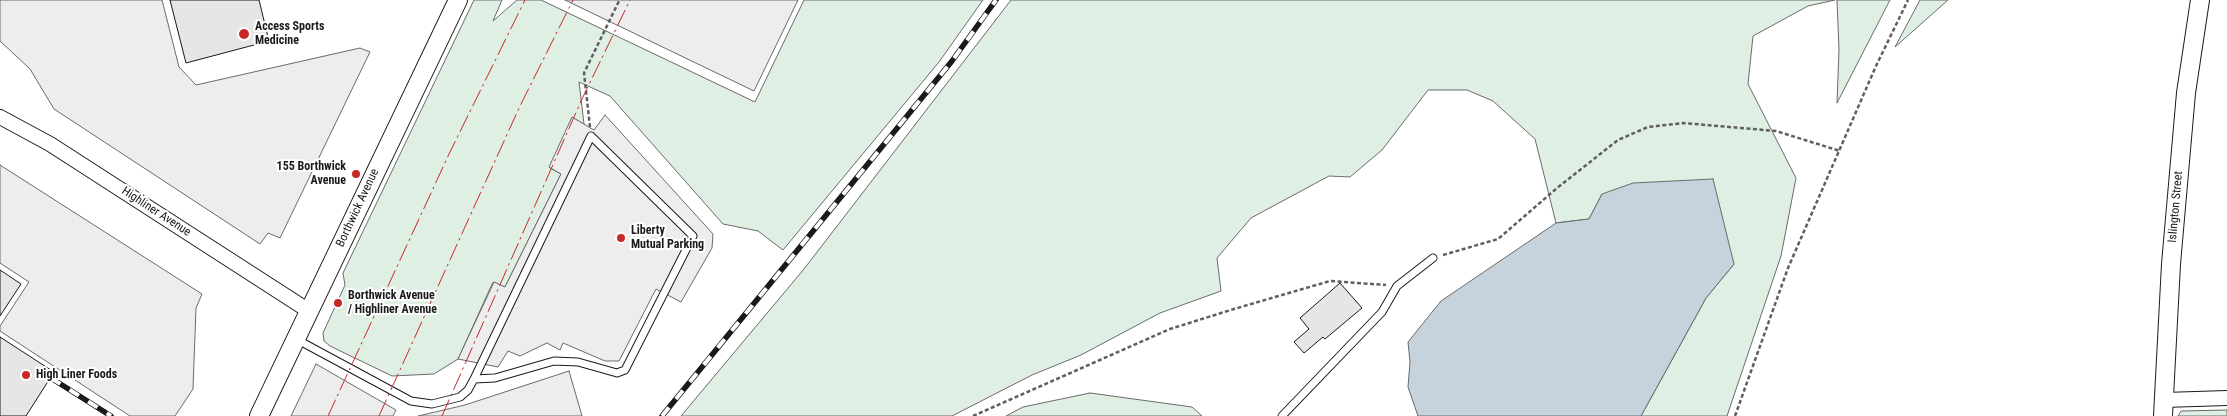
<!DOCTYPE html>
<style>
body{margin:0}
canvas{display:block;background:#fff}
</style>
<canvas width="2227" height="416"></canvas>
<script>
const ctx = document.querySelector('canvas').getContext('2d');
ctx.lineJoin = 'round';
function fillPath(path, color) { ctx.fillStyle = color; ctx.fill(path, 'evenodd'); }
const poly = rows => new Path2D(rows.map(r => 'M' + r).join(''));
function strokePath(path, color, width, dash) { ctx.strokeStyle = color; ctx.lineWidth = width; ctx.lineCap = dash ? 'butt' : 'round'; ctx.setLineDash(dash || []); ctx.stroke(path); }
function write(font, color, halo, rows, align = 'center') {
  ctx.font = font + ' "Roboto Condensed",sans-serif'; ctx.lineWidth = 4; ctx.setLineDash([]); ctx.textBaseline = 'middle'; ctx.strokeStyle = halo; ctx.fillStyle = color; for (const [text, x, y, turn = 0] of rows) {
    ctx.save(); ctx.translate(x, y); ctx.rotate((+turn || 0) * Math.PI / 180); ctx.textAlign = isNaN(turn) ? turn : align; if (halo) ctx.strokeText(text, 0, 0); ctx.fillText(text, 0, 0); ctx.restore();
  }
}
const green = poly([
 [474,0,502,0,493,21,517,0,541,0,755,102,804,0,983,0,939,62,783,250,758,231,723,224,610,96,579,82,584,124,572,118,550,168,561,174,505,287,493,282,458,359,434,374,392,376,330,346,324,341,323,333,345,285,343,273,474,0],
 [1011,0,1835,0,1808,6,1753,36,1748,84,1796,178,1781,256,1727,416,1641,416,1706,298,1734,264,1602,194,1589,219,1556,223,1535,139,1493,101,1467,90,1428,90,1382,150,1350,177,1329,176,1251,218,1217,258,1221,291,1160,313,1081,355,1032,375,952,416,681,416,804,269,1011,0],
 [1837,0,1890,0,1837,103,1839,50,1837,0],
 [1920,0,1948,0,1895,47,1920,0],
 [1090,393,1192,407,1202,416,1006,416,1023,407,1090,393],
 [2227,410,2227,416,2178,416,2181,411,2227,410]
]);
const parking = poly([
 [0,0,162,0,179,67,196,85,360,48,370,52,280,238,268,233,260,244,54,109,30,69,0,41,0,0],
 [565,0,798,0,754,91,565,0],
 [605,115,713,234,712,248,681,302,656,289,619,361,605,361,563,343,560,350,547,343,520,356,508,351,498,367,458,359,494,282,505,287,561,174,549,167,572,117,594,130,605,115],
 [0,165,202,294,196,308,193,389,175,416,130,416,0,331,0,326,29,282,0,263,0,165],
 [316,364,396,410,393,416,291,416,316,364],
 [569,371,582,416,418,416,465,405,569,371]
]);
const water = poly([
 [1713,179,1734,264,1706,298,1641,416,1418,416,1408,387,1410,362,1408,342,1441,301,1556,223,1589,219,1602,194,1633,183,1713,179]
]);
const building = poly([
 [170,0,259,0,269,41,186,63,170,0],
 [0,270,21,284,0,316,0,270],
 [1340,283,1362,308,1325,339,1323,337,1304,353,1294,342,1309,329,1300,318,1340,283],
 [0,337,54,372,26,416,0,416,0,337]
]);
const path = poly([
 [590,127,584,73,619,1],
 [1443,255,1498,239,1557,188,1618,140,1648,127,1683,123,1776,131,1840,151],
 [973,416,1170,329,1234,309,1330,281,1386,285],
 [1735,416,1788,268,1876,66,1908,0]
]);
const service = poly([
 [296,339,411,401,432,404,460,397,468,390,474,379,591,136,693,236,625,370,617,373,578,362,554,361,495,378,474,379],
 [1282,416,1382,312,1397,286,1433,258]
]);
const minor = poly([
 [0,117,50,144,309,311],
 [2164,400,2227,398]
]);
const tertiary = poly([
 [259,416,458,0],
 [2163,416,2171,264,2186,93,2200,0]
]);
const rail = poly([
 [51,378,111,416],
 [662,416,952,61,996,0]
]);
const power = poly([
 [328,416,449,154,525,0],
 [379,416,520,106,573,0],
 [442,416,582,99,630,0]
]);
const markers = [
 [244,34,6,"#c62828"],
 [356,174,5,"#c62828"],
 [621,238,5,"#c62828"],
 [338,303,5,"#c62828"],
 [26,375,5,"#c62828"]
];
const poiNames = [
 ["Access Sports",255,27],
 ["Medicine",255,41],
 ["155 Borthwick",346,167,"right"],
 ["Avenue",346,181,"right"],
 ["Liberty",631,231],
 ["Mutual Parking",631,245],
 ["Borthwick Avenue",348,296],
 ["/ Highliner Avenue",348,310],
 ["High Liner Foods",36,375]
];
const streetNames = [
 ["Islington Street",2176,207,-85],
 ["Borthwick Avenue",358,208,-65],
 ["Highliner Avenue",156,212,33]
];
fillPath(green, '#e0efe3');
strokePath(green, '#6a6a6a', 1);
fillPath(parking, '#ededed');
strokePath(parking, '#6a6a6a', 1);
fillPath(water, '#c6d2dc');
strokePath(water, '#6a6a6a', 1);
fillPath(building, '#e6e6e6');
strokePath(building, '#1a1a1a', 1);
strokePath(service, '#1a1a1a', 9);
strokePath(minor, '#1a1a1a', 16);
strokePath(tertiary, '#1a1a1a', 20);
strokePath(path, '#5f5f5f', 2.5, [4, 2.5]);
strokePath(service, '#fff', 7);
strokePath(minor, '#fff', 14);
strokePath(tertiary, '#fff', 18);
strokePath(rail, '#1a1a1a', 5.5);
strokePath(rail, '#fff', 4, [11]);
strokePath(power, '#c62828', 1, [18, 4, 2.5, 4]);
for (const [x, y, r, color] of markers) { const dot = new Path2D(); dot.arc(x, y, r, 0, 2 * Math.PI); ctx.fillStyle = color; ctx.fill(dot); strokePath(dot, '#fff', 2); }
write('bold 12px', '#1a1a1a', '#fff', poiNames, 'left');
write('12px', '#1a1a1a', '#fff', streetNames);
</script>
